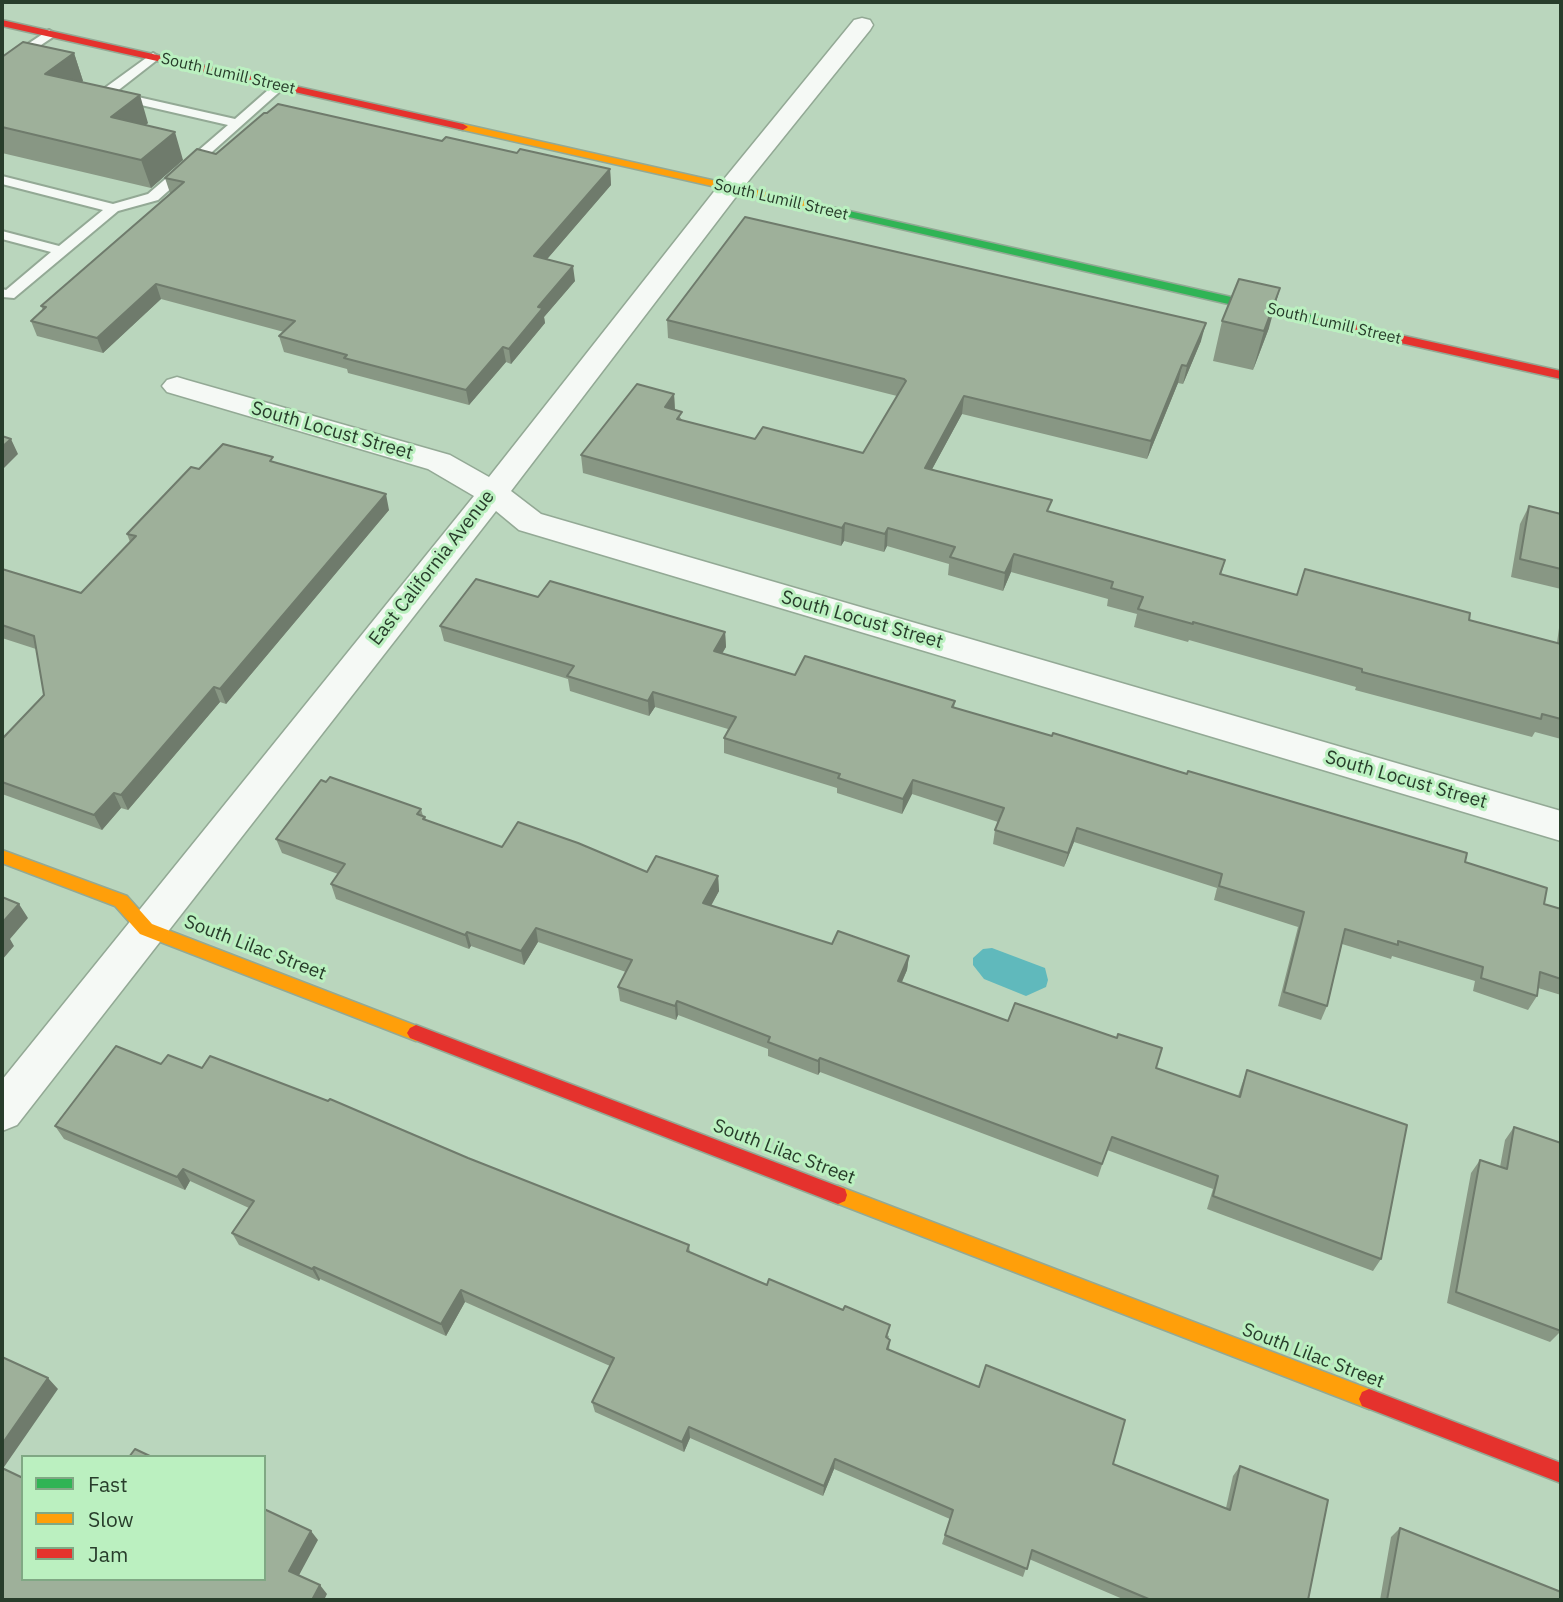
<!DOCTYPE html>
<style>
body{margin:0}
#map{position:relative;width:1563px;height:1602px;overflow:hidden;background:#bad6bd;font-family:"IBM Plex Sans",sans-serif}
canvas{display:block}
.frame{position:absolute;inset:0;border:4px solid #283d2b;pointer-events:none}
.legend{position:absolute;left:21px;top:1455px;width:245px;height:126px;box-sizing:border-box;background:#bbf0c0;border:2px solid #80a884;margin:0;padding:9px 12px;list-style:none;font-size:21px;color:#283d2b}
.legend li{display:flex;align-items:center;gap:14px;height:35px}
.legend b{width:35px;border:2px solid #80a884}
</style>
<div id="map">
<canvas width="1563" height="1602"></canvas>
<div class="frame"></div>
<ul class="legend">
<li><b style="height:9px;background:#30b455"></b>Fast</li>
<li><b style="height:9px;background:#ff9f0a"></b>Slow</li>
<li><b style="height:9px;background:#e5322d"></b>Jam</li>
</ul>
</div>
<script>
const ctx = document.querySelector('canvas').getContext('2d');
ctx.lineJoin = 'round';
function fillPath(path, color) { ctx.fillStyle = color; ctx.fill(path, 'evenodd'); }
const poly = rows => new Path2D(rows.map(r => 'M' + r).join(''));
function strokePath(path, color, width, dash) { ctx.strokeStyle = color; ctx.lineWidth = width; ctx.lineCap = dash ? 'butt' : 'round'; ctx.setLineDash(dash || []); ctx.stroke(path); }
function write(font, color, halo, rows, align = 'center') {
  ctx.font = font + ' "IBM Plex Sans",sans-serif'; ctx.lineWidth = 6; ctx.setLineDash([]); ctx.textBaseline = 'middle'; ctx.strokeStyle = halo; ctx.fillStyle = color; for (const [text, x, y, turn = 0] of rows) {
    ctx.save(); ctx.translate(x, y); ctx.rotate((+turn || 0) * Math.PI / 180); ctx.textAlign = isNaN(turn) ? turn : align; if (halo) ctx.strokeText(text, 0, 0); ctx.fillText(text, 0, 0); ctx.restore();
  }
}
const water = poly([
 [992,948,1045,968,1048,980,1046,987,1026,996,984,979,973,965,973,958,983,949]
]);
const lane = poly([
 [49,30,55,34,53,37,2,71,2,61,49,30],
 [153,53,159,57,157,60,116,92,235,119,276,83,284,83,286,86,158,200,118,211,14,298,2,297,2,289,6,290,51,252,2,239,2,231,59,246,103,210,2,184,2,176,113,204,148,194,228,125,102,96,102,90,153,53]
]);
const street = poly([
 [862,18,870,20,873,25,870,30,738,194,511,491,541,514,1561,811,1561,841,519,530,496,511,17,1125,2,1131,2,1080,474,496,428,469,167,392,162,386,167,380,177,377,187,380,450,455,489,477,720,184,854,20,862,18]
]);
const fast = poly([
 [818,204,1320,317,1326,321,1320,325,814,209,814,205,818,204]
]);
const slow = poly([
 [463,124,818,204,824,207,818,210,459,129,458,127,463,124],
 [2,850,127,896,152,924,422,1028,425,1033,422,1038,416,1041,140,934,115,906,2,863,2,850],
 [838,1186,1369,1389,1376,1392,1379,1399,1376,1406,1369,1409,831,1201,829,1195,831,1189,838,1186]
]);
const jam = poly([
 [2,20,463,124,468,127,463,130,2,26,2,20],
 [1320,317,1561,371,1561,379,1316,324,1314,321,1320,317],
 [416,1025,845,1189,847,1195,845,1201,838,1204,410,1038,407,1033,410,1028,416,1025],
 [1369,1389,1561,1463,1561,1483,1362,1406,1359,1399,1362,1392,1369,1389]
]);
const wall = poly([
 [74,53,83,81,81,82,148,123,146,125,183,160,151,188,2,153,2,57],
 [442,141,610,169,611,185,547,259,575,281,544,317,545,323,511,364,506,362,469,405,348,373,347,369,284,352,279,336,284,332,161,299,103,353,37,336,31,321,43,310,41,306,171,193,170,193,165,178,216,154],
 [667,320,1201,341,1183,384,1178,383,1147,459,962,414,932,469,1050,512,1225,560,1221,575,1297,595,1469,620,1557,643,1561,613,1561,739,1535,732,1532,737,1355,690,1356,687,1189,640,1188,642,1134,627,1137,614,1107,606,1108,599,1011,572,1003,591,948,575,949,564,887,546,884,552,844,541,841,546,583,473,581,455,674,394,675,410,682,420,755,439,863,453,897,396,668,338],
 [1222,321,1269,328,1253,370,1213,361],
 [275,463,389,510,226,704,220,702,128,810,121,808,102,830,2,794,2,739,44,695,36,649,2,638,2,569,81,593,130,542,127,534,199,469],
 [1529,506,1561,514,1561,589,1511,577,1520,524],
 [538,597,725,632,726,647,722,654,795,675,955,701,954,708,1465,862,1544,904,1561,909,1561,995,1538,988,1537,996,1528,1010,1473,991,1475,981,1392,956,1391,959,1342,944,1327,1006,1321,1020,1278,1006,1298,927,1214,900,1217,888,1074,842,1064,867,993,844,995,830,998,822,912,794,902,814,837,793,837,788,724,753,724,738,728,729,655,707,649,716,570,691,568,679,444,641,440,626],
 [421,809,423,816,425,817,426,820,502,847,647,872,718,876,719,891,711,906,832,944,909,956,907,970,902,982,1008,1021,1156,1068,1238,1096,1242,1084,1247,1070,1381,1259,1373,1271,1207,1209,1213,1189,1107,1150,1098,1177,820,1072,818,1075,768,1056,768,1049,678,1015,676,1020,620,1001,618,987,626,972,538,942,524,965,471,946,469,949,336,899,331,884,338,874,282,853,276,839],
 [161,1064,202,1068,468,1158,689,1245,690,1253,889,1336,888,1339,890,1340,889,1350,1113,1464,1226,1508,1233,1476,1240,1466,1308,1600,1125,1600,1029,1559,1023,1577,942,1544,950,1519,834,1469,823,1496,690,1438,684,1452,595,1412,592,1402,610,1366,465,1302,446,1336,320,1279,319,1281,239,1245,232,1233,249,1208,190,1181,185,1190,64,1139,55,1126],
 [1514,1127,1561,1331,1550,1342,1447,1303,1471,1173,1480,1160,1500,1167,1505,1140],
 [1400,1528,1561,1600,1380,1600,1391,1537]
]);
const shadedWall = poly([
 [74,53,83,81,55,102,45,74],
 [140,95,148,123,121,145,111,117],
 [175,132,183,160,151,188,141,160],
 [610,169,611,185,536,272,534,256],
 [573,266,575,281,544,317,545,323,511,364,509,349,538,307],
 [156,284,161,299,103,353,97,338],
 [1280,288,1269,328,1253,370,1264,331],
 [1206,323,1201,341,1183,384,1187,366],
 [503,347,506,362,469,405,466,390],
 [1182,365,1178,383,1147,459,1151,441],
 [674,394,675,412,665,407],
 [964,396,962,414,923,486,925,468],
 [11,439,18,454,2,470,2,447],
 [386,494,389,510,226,704,220,689],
 [845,523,844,541,841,546,842,528],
 [888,528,887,546,884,552,885,534],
 [1014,554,1011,572,1003,591,1005,573],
 [725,632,726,647,714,666,714,651],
 [214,687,220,702,128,810,121,795],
 [653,692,655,707,649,716,648,701],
 [913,780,912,794,902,814,903,799],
 [114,793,121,808,102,830,94,815],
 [1077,828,1074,842,1064,867,1068,853],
 [718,876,719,891,704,918,703,903],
 [19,904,28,918,10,939,14,946,2,960,2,923],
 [536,928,538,942,524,965,521,951],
 [467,932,471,946,469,949,465,935],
 [909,956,907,970,896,995,898,981],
 [677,1001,678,1015,676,1020,675,1006],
 [820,1058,820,1072,818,1075,818,1061],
 [183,1169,190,1181,185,1190,177,1177],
 [314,1267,320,1279,319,1281,312,1269],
 [461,1290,465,1302,446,1336,441,1324],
 [48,1378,58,1389,2,1470,2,1444],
 [689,1427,690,1438,684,1452,682,1442],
 [835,1459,834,1469,823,1496,824,1486],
 [311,1531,318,1540,297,1579,289,1571],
 [320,1585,327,1594,324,1600,312,1600]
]);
const building = poly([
 [23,42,74,53,45,74,140,95,111,117,175,132,141,160,2,127,2,57,23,42],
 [278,104,442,141,446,137,517,153,520,149,610,169,534,256,573,266,538,307,543,308,509,349,503,347,466,390,344,358,347,355,279,336,295,321,156,284,97,338,31,321,46,307,41,306,184,182,165,178,197,149,216,154,264,113,267,113,278,104],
 [745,217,1206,323,1187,366,1182,365,1151,441,964,396,925,468,1052,500,1047,511,1225,560,1220,574,1297,595,1305,569,1470,613,1469,620,1561,644,1561,719,1542,714,1541,719,1362,672,1362,669,1193,622,1193,624,1138,609,1143,597,1111,588,1113,582,1014,554,1005,573,950,557,955,547,888,528,885,534,845,523,842,528,581,455,637,384,674,394,665,407,682,412,677,419,755,439,763,427,863,453,906,381,904,379,667,320,745,217],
 [1239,279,1280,288,1264,331,1222,321,1239,279],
 [2,436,11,439,2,447,2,436],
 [223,444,273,457,270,461,386,494,220,689,214,687,121,795,114,793,94,815,2,782,2,739,44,695,34,636,2,625,2,569,81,593,136,536,127,534,191,467,199,469,223,444],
 [1529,506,1561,514,1561,569,1520,559,1529,506],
 [476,579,538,597,550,581,725,632,714,651,795,675,805,656,955,701,952,707,1052,736,1053,733,1187,774,1188,771,1467,853,1465,862,1547,888,1544,904,1561,909,1561,979,1540,972,1537,996,1481,978,1483,967,1398,941,1398,945,1345,929,1327,1006,1284,992,1304,912,1219,886,1222,874,1077,828,1068,853,995,830,1004,808,913,780,903,799,838,778,840,774,724,738,736,717,653,692,648,701,567,676,574,666,440,626,476,579],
 [330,777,421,809,417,814,425,817,423,819,502,847,518,822,578,843,647,872,656,856,718,876,703,903,832,944,838,931,909,956,898,981,1008,1021,1015,1003,1117,1038,1118,1034,1162,1048,1156,1068,1240,1097,1247,1070,1407,1125,1381,1259,1213,1196,1218,1176,1112,1137,1102,1164,820,1058,818,1061,768,1042,770,1037,677,1001,675,1006,618,987,632,960,536,928,521,951,467,932,465,935,331,884,345,864,276,839,321,780,326,782,330,777],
 [2,897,19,904,2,923,2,897],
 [116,1046,161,1064,168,1055,202,1068,210,1056,328,1101,330,1099,468,1158,689,1245,687,1251,767,1285,769,1279,843,1310,845,1306,890,1325,886,1337,890,1340,887,1349,979,1387,986,1365,1125,1420,1113,1464,1230,1510,1240,1466,1328,1500,1308,1600,1151,1600,1032,1550,1027,1569,945,1535,953,1510,835,1459,824,1486,689,1427,682,1442,592,1402,614,1358,461,1290,441,1324,314,1267,312,1269,232,1233,254,1201,183,1169,177,1177,55,1126,116,1046],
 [1514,1127,1561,1143,1561,1331,1456,1292,1480,1160,1507,1169,1514,1127],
 [2,1357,48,1378,2,1444,2,1357],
 [135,1449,152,1457,129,1457,135,1449],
 [2,1468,23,1478,23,1579,264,1579,264,1509,311,1531,289,1571,320,1585,312,1600,2,1600,2,1468],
 [1400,1528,1561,1592,1561,1600,1387,1600,1400,1528]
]);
const farStreetnames = [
 ["South Lumill Street",228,74,13],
 ["South Lumill Street",781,200,13],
 ["South Lumill Street",1334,324,13]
];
const streetNames = [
 ["South Locust Street",332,431,16],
 ["East California Avenue",432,568,-52],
 ["South Locust Street",862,620,16],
 ["South Locust Street",1406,780,16],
 ["South Lilac Street",255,948,21],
 ["South Lilac Street",784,1152,21],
 ["South Lilac Street",1313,1356,21]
];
fillPath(water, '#60b9bc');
strokePath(lane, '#93a995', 4);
strokePath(street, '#93a995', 3);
strokePath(fast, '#93a995', 3);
strokePath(slow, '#93a995', 3);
strokePath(jam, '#93a995', 3);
fillPath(lane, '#f5f9f5');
fillPath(street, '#f5f9f5');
fillPath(fast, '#30b455');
fillPath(slow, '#ff9f0a');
fillPath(jam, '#e5322d');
fillPath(wall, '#889784');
fillPath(shadedWall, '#6f7b6c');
fillPath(building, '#9eb09a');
strokePath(building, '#6f7b6c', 2);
write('16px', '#283d2b', '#bbf0c0', farStreetnames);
write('19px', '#283d2b', '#bbf0c0', streetNames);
</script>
